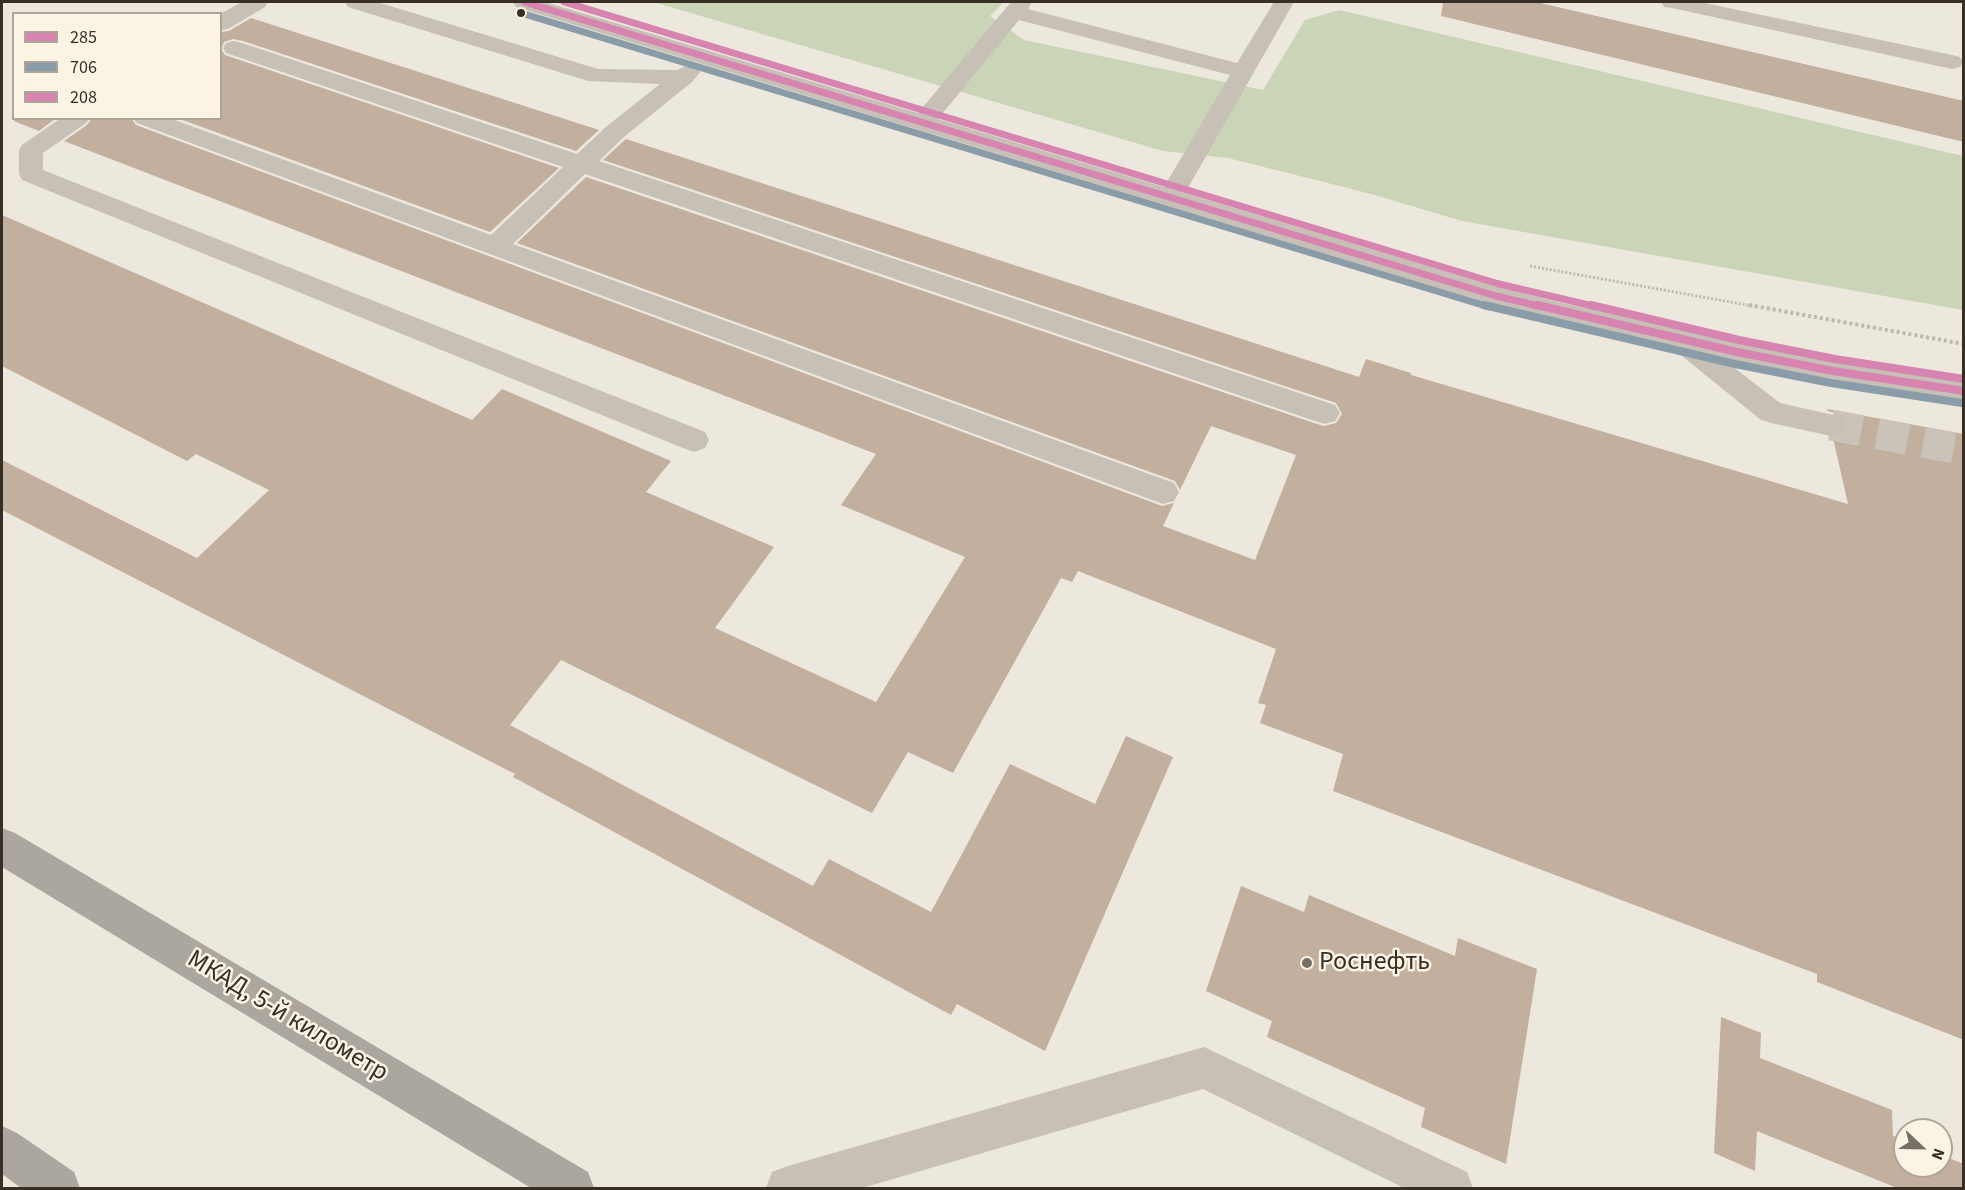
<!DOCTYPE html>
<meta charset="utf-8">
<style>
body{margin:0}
#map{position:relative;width:1965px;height:1190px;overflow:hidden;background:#ede8de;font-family:"Source Sans 3",sans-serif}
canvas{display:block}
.frame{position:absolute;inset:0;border:3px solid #372e26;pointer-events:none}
.legend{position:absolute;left:12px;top:12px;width:210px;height:108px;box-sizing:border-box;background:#fbf4e5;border:2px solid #ada599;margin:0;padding:8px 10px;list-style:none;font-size:18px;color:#372e26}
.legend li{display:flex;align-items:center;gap:12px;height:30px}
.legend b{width:30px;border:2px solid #ada599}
.north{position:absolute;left:1893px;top:1118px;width:60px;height:60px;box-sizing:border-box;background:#fbf4e5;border:2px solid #ada599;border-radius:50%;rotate:112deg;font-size:16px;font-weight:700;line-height:24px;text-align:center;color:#372e26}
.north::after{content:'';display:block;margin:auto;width:21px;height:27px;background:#776f66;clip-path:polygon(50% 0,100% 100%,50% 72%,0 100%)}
</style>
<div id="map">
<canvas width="1965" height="1190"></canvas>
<div class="frame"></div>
<ul class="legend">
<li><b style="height:8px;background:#d784b0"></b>285</li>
<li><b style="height:8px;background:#8a9ca8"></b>706</li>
<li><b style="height:8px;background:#d784b0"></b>208</li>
</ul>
<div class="north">N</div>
</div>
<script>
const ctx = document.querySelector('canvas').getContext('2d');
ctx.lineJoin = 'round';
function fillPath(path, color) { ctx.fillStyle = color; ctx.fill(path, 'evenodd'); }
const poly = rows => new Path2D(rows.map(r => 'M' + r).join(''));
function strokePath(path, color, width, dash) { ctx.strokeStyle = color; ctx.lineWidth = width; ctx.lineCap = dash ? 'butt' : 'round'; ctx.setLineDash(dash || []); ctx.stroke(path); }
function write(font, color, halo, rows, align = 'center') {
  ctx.font = font + ' "Source Sans 3",sans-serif'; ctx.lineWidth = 5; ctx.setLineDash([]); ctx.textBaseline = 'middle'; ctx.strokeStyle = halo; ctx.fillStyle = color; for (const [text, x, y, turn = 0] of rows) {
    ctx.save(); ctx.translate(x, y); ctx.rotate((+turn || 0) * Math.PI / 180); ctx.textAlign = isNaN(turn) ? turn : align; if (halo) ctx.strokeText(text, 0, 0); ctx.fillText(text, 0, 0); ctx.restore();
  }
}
const green = poly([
 [653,2,1004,2,990,16,1024,40,1263,90,1305,20,1339,10,1963,156,1963,310,1462,221,1371,194,1228,158,1163,151]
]);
const building = poly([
 [1443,2,1536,2,1964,101,1964,142,1441,16],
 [251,18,599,130,576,151,243,41,233,39,224,42,221,49,225,55,559,168,490,232,177,118,220,118,220,32,229,31],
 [15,118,56,118,39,131,14,121],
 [92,118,131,118,136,125,1162,506,1174,503,1163,526,1255,560,1296,455,1211,426,1180,490,1175,481,517,243,586,177,1314,423,1324,426,1336,423,1342,414,1336,403,603,160,626,139,1359,377,1366,359,1411,373,1411,375,1848,504,1833,438,1844,434,1848,424,1842,415,1828,411,1827,409,1964,434,1964,1040,1817,982,1817,974,1333,791,1343,754,1260,723,1266,705,1258,703,1276,649,1078,571,1072,582,1061,578,953,773,908,752,872,813,561,660,510,725,813,886,829,859,931,912,1010,764,1095,804,1126,736,1173,757,1045,1051,957,1004,951,1015,513,777,515,774,2,510,2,460,197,558,269,490,196,454,187,461,2,366,2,215,472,420,502,389,671,461,646,492,774,547,715,628,876,702,965,557,841,505,876,454,64,141,87,125],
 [1241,886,1304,912,1309,895,1455,956,1458,938,1537,969,1506,1164,1421,1127,1425,1108,1267,1037,1272,1021,1206,991],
 [1721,1017,1761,1033,1760,1058,1892,1110,1893,1136,1905,1140,1905,1166,1941,1166,1941,1155,1964,1164,1964,1188,1897,1188,1757,1131,1755,1171,1714,1153]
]);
const minorTunnel = poly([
 [1831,425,1964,450]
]);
const pathFar1 = poly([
 [1530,266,1758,307]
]);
const path = poly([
 [1749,305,1964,344]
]);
const minor = poly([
 [242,2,268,2,265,7,228,29,220,30,220,14,242,2],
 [345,2,377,2,598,69,677,70,689,65,697,67,700,72,692,82,625,136,599,161,1335,405,1340,413,1335,421,1325,424,1315,421,585,174,513,244,1174,483,1179,492,1174,501,1163,504,137,123,133,118,169,118,491,235,563,167,226,53,223,48,226,43,234,41,242,43,577,154,607,126,660,84,588,81,348,7,345,2],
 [513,2,545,2,918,113,1011,2,1032,2,1028,9,1237,63,1274,2,1294,2,1185,193,1498,287,1562,303,1833,360,1964,380,1964,402,1833,382,1723,359,1780,403,1842,417,1846,425,1842,433,1831,436,1771,423,1761,420,1672,348,1486,303,516,7,513,2],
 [1019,20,1230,75,1164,187,938,119,1019,20],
 [1661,2,1700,2,1952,55,1960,57,1963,62,1960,67,1952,69,1672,8,1664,7,1661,2],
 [61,118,90,118,86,123,43,153,43,170,705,432,709,440,705,448,694,452,683,448,22,180,19,174,19,150,22,145,61,118],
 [1204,1047,1467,1172,1473,1188,1404,1188,1203,1089,862,1188,766,1188,772,1172,788,1166,1204,1047]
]);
const highway = poly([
 [2,828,15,833,588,1172,594,1188,531,1188,2,867,2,828],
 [2,1126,17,1133,74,1172,80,1188,21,1188,2,1174,2,1126]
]);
const bus1Far1 = poly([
 [524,2,1496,296,1543,307]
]);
const bus1 = poly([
 [1537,305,1737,352,1833,371,1964,391]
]);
const bus2Far1 = poly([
 [521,13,1489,307]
]);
const bus2 = poly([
 [1484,305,1735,364,1831,383,1962,403]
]);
const bus3Far1 = poly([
 [564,2,1499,284,1597,307]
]);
const bus3 = poly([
 [1591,305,1739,340,1835,359,1964,379]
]);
const markers = [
 [521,13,5,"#372e26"],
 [1307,963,6,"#776f66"]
];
const nearPoinames = [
 ["Роснефть",1319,963]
];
const nearStreetnames = [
 ["МКАД, 5-й километр",287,1017,31]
];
fillPath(green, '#cad4b7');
fillPath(building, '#c2af9e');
strokePath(minorTunnel, '#c9c3b9', 31, [31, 16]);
strokePath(pathFar1, '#beb9b0', 3, [2, 2]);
strokePath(path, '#beb9b0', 4, [3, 3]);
fillPath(minor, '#c6c0b7');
fillPath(highway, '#aca79e');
strokePath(bus1Far1, '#d784b0', 7);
strokePath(bus1, '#d784b0', 8);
strokePath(bus2Far1, '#8a9ca8', 7);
strokePath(bus2, '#8a9ca8', 8);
strokePath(bus3Far1, '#d784b0', 7);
strokePath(bus3, '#d784b0', 8);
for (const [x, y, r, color] of markers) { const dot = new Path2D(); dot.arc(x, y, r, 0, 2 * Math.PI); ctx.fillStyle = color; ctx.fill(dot); strokePath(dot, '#fbf4e5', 2); }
write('26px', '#372e26', '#fbf4e5', nearPoinames, 'left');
write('26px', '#372e26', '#fbf4e5', nearStreetnames);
</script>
